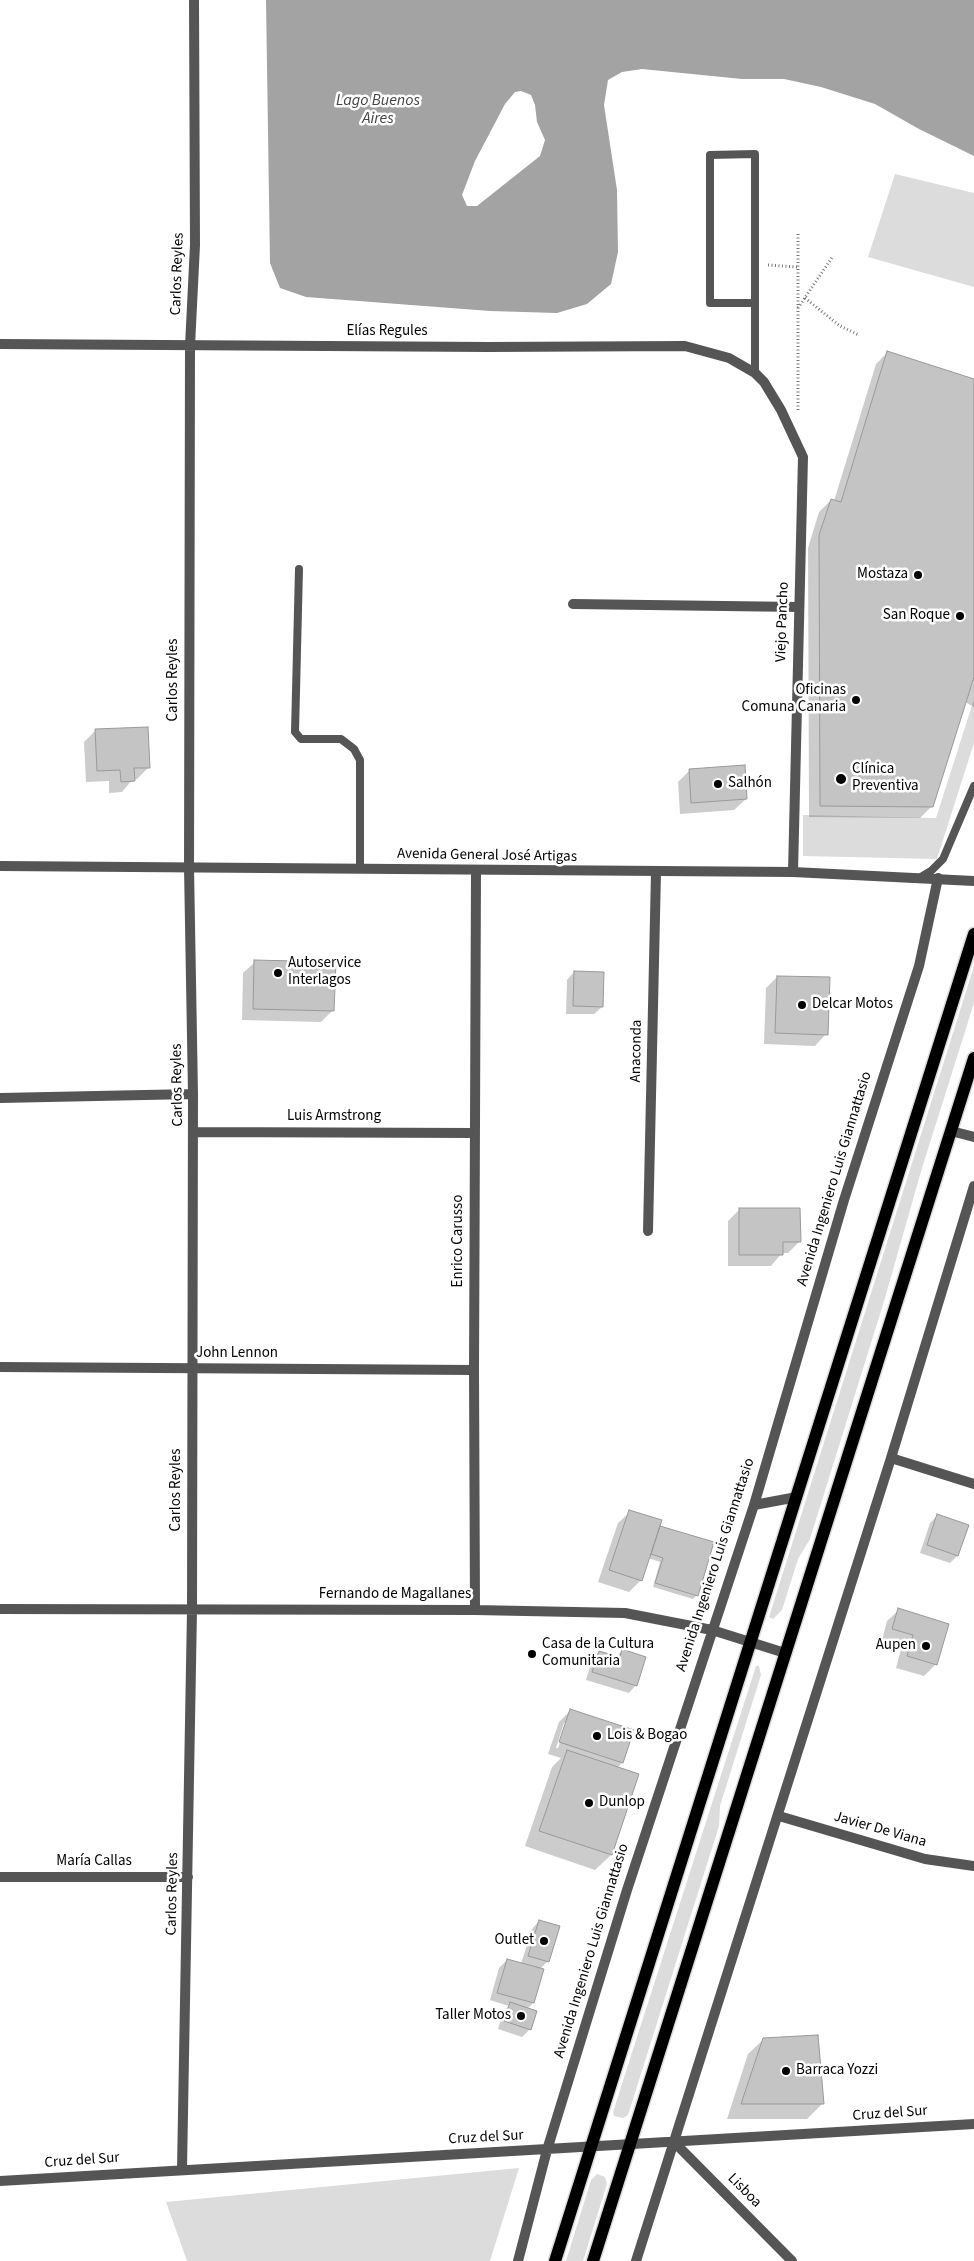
<!DOCTYPE html>
<meta charset="utf-8">
<style>
body{margin:0}
canvas{display:block;background:#fff}
</style>
<canvas width="974" height="2261"></canvas>
<script>
const ctx = document.querySelector('canvas').getContext('2d');
ctx.lineJoin = 'round';
function fillPath(path, color) { ctx.fillStyle = color; ctx.fill(path, 'evenodd'); }
const poly = rows => new Path2D(rows.map(r => 'M' + r).join(''));
function strokePath(path, color, width, dash) { ctx.strokeStyle = color; ctx.lineWidth = width; ctx.lineCap = dash ? 'butt' : 'round'; ctx.setLineDash(dash || []); ctx.stroke(path); }
function write(font, color, halo, rows, align = 'center') {
  ctx.font = font + ' "Source Sans 3",sans-serif'; ctx.lineWidth = 5; ctx.setLineDash([]); ctx.textBaseline = 'middle'; ctx.strokeStyle = halo; ctx.fillStyle = color; for (const [text, x, y, turn = 0] of rows) {
    ctx.save(); ctx.translate(x, y); ctx.rotate((+turn || 0) * Math.PI / 180); ctx.textAlign = isNaN(turn) ? turn : align; if (halo) ctx.strokeText(text, 0, 0); ctx.fillText(text, 0, 0); ctx.restore();
  }
}
const green = poly([
 [895,174,974,193,974,287,868,257],
 [974,699,974,743,937,859,803,856,803,815,936,818],
 [974,966,974,1003,922,1168,885,1298,810,1539,798,1559,782,1610,773,1619,769,1617],
 [756,1666,759,1666,761,1675,720,1806,719,1826,628,2115,623,2118,614,2116,613,2112],
 [519,2168,490,2261,187,2261,166,2202],
 [597,2174,605,2177,607,2184,583,2261,566,2261,591,2180]
]);
const water = poly([
 [266,0,974,0,974,156,919,129,875,104,821,87,784,79,742,79,642,69,622,72,608,80,604,105,617,190,618,252,611,284,587,304,557,313,490,311,306,297,280,288,270,263],
 [521,91,531,95,535,105,537,122,545,140,540,156,477,206,467,206,462,195,475,161,505,104,515,92]
]);
const shadow = poly([
 [887,353,974,381,974,707,965,702,932,806,920,818,809,817,808,548,819,512,831,500,834,501,876,364],
 [96,730,149,767,137,779,133,779,122,792,109,793,109,781,86,782,84,742],
 [690,770,746,799,734,810,680,814,678,782],
 [255,962,333,1010,321,1022,242,1020,243,973],
 [574,972,602,1007,594,1014,566,1014,567,980],
 [777,977,826,1034,815,1046,764,1044,766,988],
 [739,1210,799,1242,788,1253,782,1253,771,1266,728,1266,728,1221],
 [630,1512,661,1527,697,1595,693,1599,653,1587,660,1562,648,1558,641,1580,629,1592,598,1582,618,1523],
 [937,1516,968,1526,957,1556,950,1563,920,1553,930,1523],
 [899,1610,936,1664,924,1676,896,1668,902,1646,882,1640,887,1621],
 [622,1651,636,1685,629,1693,586,1680,592,1660,600,1652,616,1657],
 [570,1711,622,1763,617,1768,638,1775,611,1855,595,1870,525,1846,552,1767,561,1758,548,1754,559,1722],
 [564,1723,567,1723,558,1748,556,1748],
 [539,1921,548,1961,540,1969,542,1970,533,2003,527,2009,530,2029,522,2037,498,2029,503,2011,509,2006,490,2000,499,1968,507,1960,521,1964,532,1929],
 [816,2036,822,2104,807,2119,727,2119,748,2054,764,2039]
]);
const building = poly([
 [887,351,974,379,974,677,933,807,820,806,819,535,831,499,841,502,887,351],
 [148,727,150,768,134,768,135,781,121,782,120,770,97,771,95,729,148,727],
 [745,765,747,799,691,803,689,769,745,765],
 [254,960,336,962,334,1011,253,1009,254,960],
 [574,971,604,972,603,1007,573,1006,574,971],
 [777,976,830,977,828,1035,775,1033,777,976],
 [739,1208,800,1208,801,1242,783,1242,783,1255,739,1255,739,1208],
 [629,1510,662,1520,642,1581,609,1570,629,1510],
 [937,1514,969,1525,958,1556,927,1545,937,1514],
 [660,1526,714,1542,698,1596,655,1583,663,1558,651,1554,660,1526],
 [898,1608,949,1624,937,1665,907,1656,913,1635,892,1629,898,1608],
 [622,1649,646,1657,637,1686,592,1672,599,1651,620,1657,622,1649],
 [570,1709,634,1730,623,1763,559,1742,570,1709],
 [567,1750,639,1774,612,1855,539,1831,567,1750],
 [539,1920,560,1926,549,1962,528,1956,539,1920],
 [507,1959,544,1969,534,2003,497,1993,507,1959],
 [510,2002,537,2011,531,2030,504,2021,510,2002],
 [818,2035,824,2104,741,2104,763,2038,818,2035]
]);
const path = poly([
 [768,265,798,267],
 [805,298,840,326,859,335],
 [798,308,833,256],
 [798,410,798,233]
]);
const service = poly([
 [755,303,710,303,710,155,755,154,755,373],
 [299,569,295,732,301,739,341,739,354,749,360,760,360,869],
 [921,877,931,871,943,859,974,786]
]);
const minor = poly([
 [0,344,488,347,685,346,729,358,755,373,764,382,781,410,803,457,793,872],
 [573,604,799,607],
 [0,1098,193,1094],
 [951,1131,974,1137],
 [193,1132,474,1133],
 [648,1231,656,872],
 [0,1367,474,1370],
 [891,1458,974,1484],
 [754,1505,797,1497],
 [0,1609,475,1610,625,1613,712,1630,785,1653],
 [475,1610,474,1370,476,871],
 [779,1816,925,1859,974,1866],
 [0,1877,188,1877],
 [674,2142,792,2261],
 [182,2169,192,1610,193,1094,189,867,190,346,195,245,194,0],
 [0,2181,974,2124],
 [518,2261,547,2150,627,1890,754,1505,844,1200,919,966,938,878],
 [636,2261,891,1458,974,1186]
]);
const tertiary = poly([
 [0,866,793,872,974,881]
]);
const primary = poly([
 [555,2261,974,934],
 [593,2261,974,1058]
]);
const markers = [
 [918,575,5,"#000"],
 [960,616,5,"#000"],
 [856,700,5,"#000"],
 [841,779,6,"#000"],
 [718,784,5,"#000"],
 [278,973,5,"#000"],
 [802,1005,5,"#000"],
 [926,1646,5,"#000"],
 [532,1654,5,"#000"],
 [597,1736,5,"#000"],
 [589,1803,5,"#000"],
 [544,1941,5,"#000"],
 [521,2016,5,"#000"],
 [786,2071,5,"#000"]
];
const streetNames = [
 ["Carlos Reyles",178,274,-88],
 ["Elías Regules",387,332],
 ["Viejo Pancho",783,622,-88],
 ["Carlos Reyles",174,680,-90],
 ["Avenida General José Artigas",487,856,1],
 ["Anaconda",637,1051,-89],
 ["Carlos Reyles",178,1085,-91],
 ["Luis Armstrong",334,1117],
 ["Avenida Ingeniero Luis Giannattasio",835,1179,-73],
 ["Enrico Carusso",459,1241,-90],
 ["John Lennon",237,1354],
 ["Carlos Reyles",177,1490,-90],
 ["Avenida Ingeniero Luis Giannattasio",716,1565,-72],
 ["Fernando de Magallanes",395,1595],
 ["Javier De Viana",880,1830,16],
 ["María Callas",94,1862],
 ["Carlos Reyles",173,1894,-89],
 ["Avenida Ingeniero Luis Giannattasio",592,1951,-73],
 ["Cruz del Sur",890,2114,-4],
 ["Cruz del Sur",486,2138,-3],
 ["Cruz del Sur",82,2161,-4],
 ["Lisboa",744,2191,45]
];
const poiNames = [
 ["Mostaza",908,575,"right"],
 ["San Roque",950,616,"right"],
 ["Oficinas",846,691,"right"],
 ["Comuna Canaria",846,708,"right"],
 ["Clínica",852,770],
 ["Preventiva",852,787],
 ["Salhón",728,784],
 ["Autoservice",288,964],
 ["Interlagos",288,981],
 ["Delcar Motos",812,1005],
 ["Casa de la Cultura",542,1645],
 ["Comunitaria",542,1662],
 ["Aupen",916,1646,"right"],
 ["Lois & Bogao",607,1736],
 ["Dunlop",599,1803],
 ["Outlet",534,1941,"right"],
 ["Taller Motos",511,2016,"right"],
 ["Barraca Yozzi",796,2071]
];
const waterNames = [
 ["Lago Buenos",378,101],
 ["Aires",378,119]
];
fillPath(green, '#dcdcdc');
fillPath(water, '#a3a3a3');
fillPath(shadow, '#0003');
fillPath(building, '#c4c4c4');
strokePath(building, '#999', 1);
strokePath(primary, '#dbdbdb', 15);
strokePath(path, '#777', 3, [1, 2.5]);
strokePath(service, '#555', 8);
strokePath(minor, '#555', 10);
strokePath(tertiary, '#555', 10);
strokePath(primary, '#000', 12);
for (const [x, y, r, color] of markers) { const dot = new Path2D(); dot.arc(x, y, r, 0, 2 * Math.PI); ctx.fillStyle = color; ctx.fill(dot); strokePath(dot, '#fff', 2); }
write('15px', '#000', '#fff', streetNames);
write('15px', '#000', '#fff', poiNames, 'left');
write('italic 16px', '#444', '#fff', waterNames);
</script>
